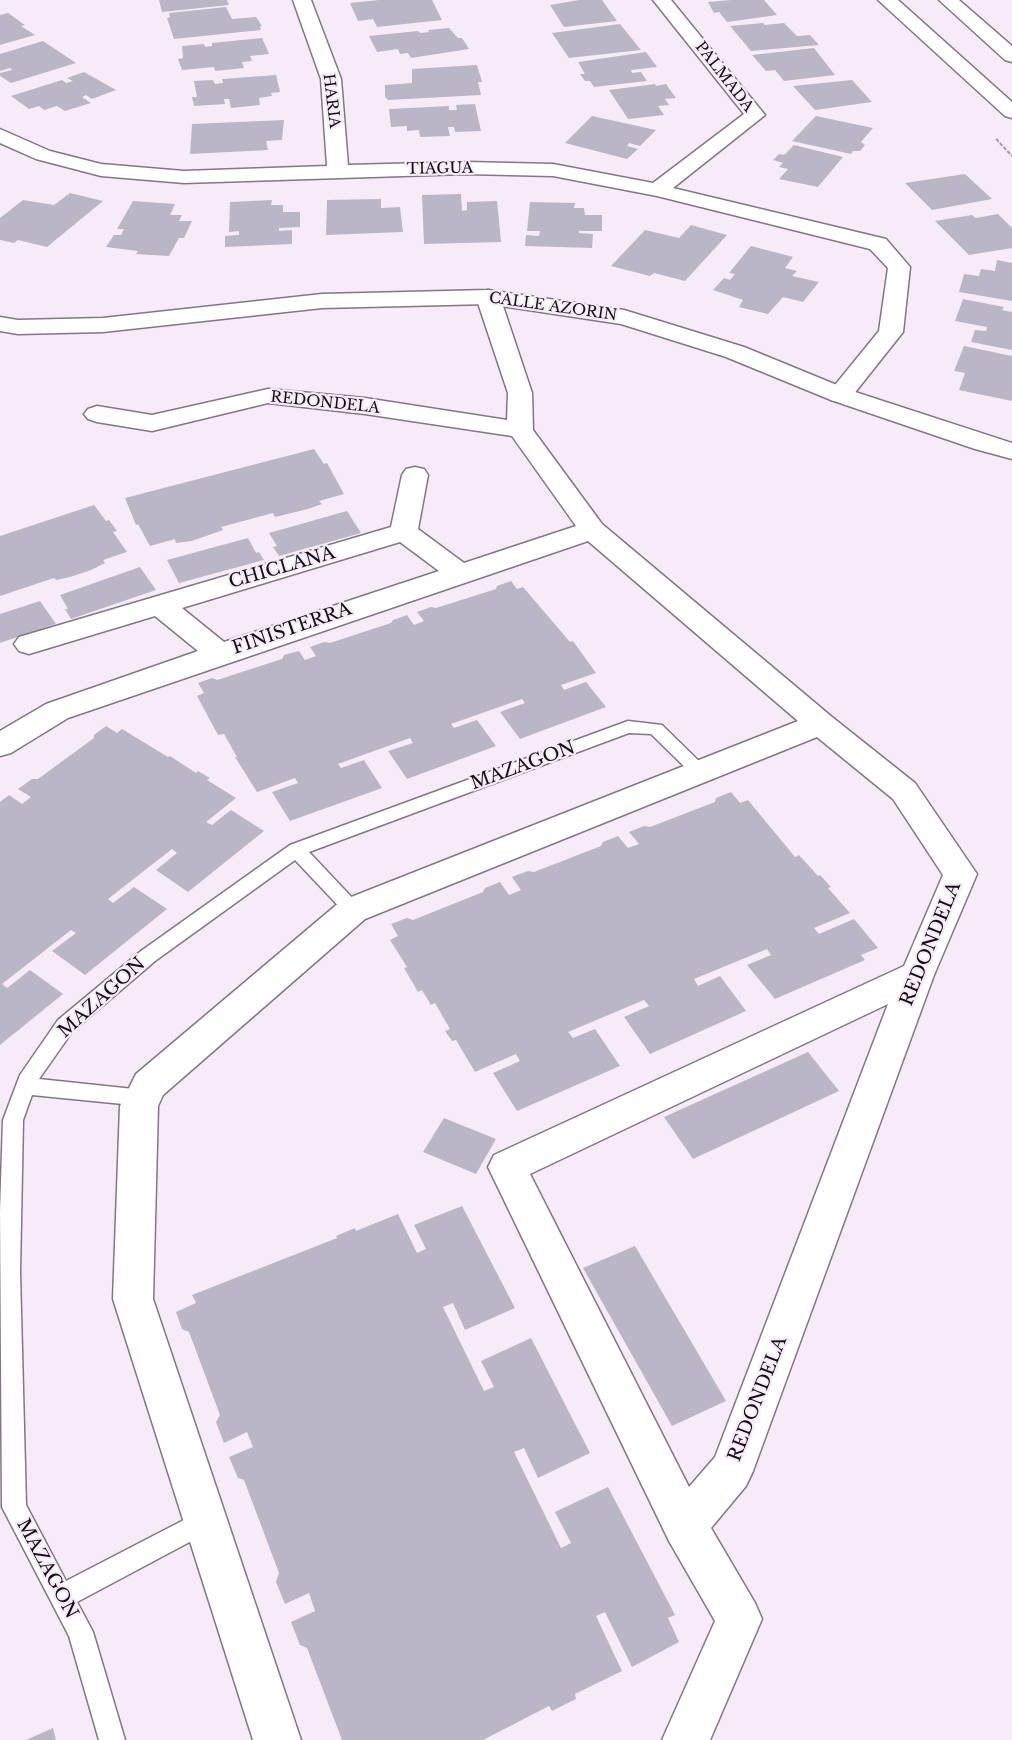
<!DOCTYPE html>
<style>
body{margin:0}
canvas{display:block;background:#f7ebf9}
</style>
<canvas width="1012" height="1740"></canvas>
<script>
const ctx = document.querySelector('canvas').getContext('2d');
ctx.lineJoin = 'round';
function fillPath(path, color) { ctx.fillStyle = color; ctx.fill(path, 'evenodd'); }
const poly = rows => new Path2D(rows.map(r => 'M' + r).join(''));
function strokePath(path, color, width, dash) { ctx.strokeStyle = color; ctx.lineWidth = width; ctx.lineCap = dash ? 'butt' : 'round'; ctx.setLineDash(dash || []); ctx.stroke(path); }
function write(font, color, halo, rows, align = 'center') {
  ctx.font = font + ' "Libre Baskerville",serif'; ctx.lineWidth = 4.5; ctx.setLineDash([]); ctx.textBaseline = 'middle'; ctx.strokeStyle = halo; ctx.fillStyle = color; for (const [text, x, y, turn = 0] of rows) {
    ctx.save(); ctx.translate(x, y); ctx.rotate((+turn || 0) * Math.PI / 180); ctx.textAlign = isNaN(turn) ? turn : align; if (halo) ctx.strokeText(text, 0, 0); ctx.fillText(text, 0, 0); ctx.restore();
  }
}
const building = poly([
 [159,0,227,0,229,5,162,12],
 [379,0,432,0,442,20,377,27,373,19,358,21,350,3],
 [579,0,602,0,617,21,564,27,550,5],
 [731,0,764,0,777,15,727,22,719,12,714,13,708,2],
 [226,7,232,19,256,17,262,26,260,26,261,30,174,39,167,18,170,17,169,13],
 [8,13,25,25,21,26,35,35,0,45,0,15],
 [763,23,765,25,784,23,797,36,810,35,819,45,751,51,730,26],
 [620,24,641,50,569,58,552,33],
 [449,28,458,38,462,38,469,49,411,58,408,53,400,54,398,49,377,52,369,36,418,31,420,33,429,32,428,30],
 [262,38,269,54,250,56,252,61,242,62,244,68,215,71,214,67,182,70,178,59,183,58,182,46,204,44,205,47,212,46,212,43],
 [43,41,76,63,11,83,0,76,0,73,12,70,10,68,0,71,0,54],
 [814,48,835,75,784,81,775,70,766,71,752,55],
 [646,52,657,67,631,70,632,73,641,72,647,81,594,87,590,81,585,81,580,74,585,74,578,62],
 [477,65,482,82,478,82,481,95,388,100,385,97,385,85,412,83,412,69],
 [84,72,116,90,92,99,86,95,82,97,91,103,65,111,57,106,44,110,39,106,29,109,11,96,62,80,66,83,73,81,67,78],
 [276,75,280,92,271,93,272,96,259,98,260,105,231,108,229,99,224,99,225,104,194,106,192,97,197,97,194,81,213,80,215,84,223,83,222,79],
 [852,80,872,102,815,110,793,86],
 [655,84,656,86,666,84,676,98,665,99,669,105,658,106,664,115,628,119,609,90],
 [475,104,481,131,455,132,454,127,448,127,450,136,420,137,419,130,407,131,407,126,391,127,389,109,449,106,449,110,457,110,456,105],
 [592,116,656,130,640,146,629,143,627,146,638,149,627,159,565,143],
 [816,116,873,128,861,142,865,145,860,151,853,151,851,154,792,141],
 [284,120,282,140,266,141,268,150,190,154,192,124],
 [794,145,806,148,843,157,818,187,779,179,788,169,779,167,783,163,773,160,779,154,784,155],
 [965,174,992,199,932,210,905,183],
 [70,193,103,201,47,247,18,240,14,243,0,240,0,218,23,200,54,205],
 [461,194,462,211,467,210,467,202,497,201,501,242,424,244,422,195],
 [381,199,381,208,400,207,403,232,326,235,327,200],
 [272,200,271,205,283,205,283,212,300,212,300,227,279,228,279,231,292,230,292,244,225,247,225,236,239,235,239,231,229,232,230,202],
 [133,201,175,204,170,215,182,215,179,221,192,221,184,238,179,238,169,256,136,254,138,251,106,247,114,235,121,235,124,229,117,229],
 [530,202,575,203,574,208,584,208,585,215,602,215,602,231,579,231,579,233,593,234,592,248,525,246,526,235,539,236,540,231,527,231],
 [998,214,1012,228,1012,248,969,255,935,221,972,215,976,218],
 [691,225,727,235,685,281,654,273,650,276,611,266,645,230,679,238],
 [751,246,793,257,785,268,797,271,792,276,819,282,803,302,783,297,768,314,739,307,743,300,713,290,724,278,730,280,735,274,729,273],
 [997,260,1012,263,1012,301,959,292,964,274,979,276,981,269,995,271],
 [963,299,1004,307,1002,310,1012,312,1012,350,971,342,975,330,986,331,987,327,955,321],
 [964,346,1012,356,1012,401,959,390,965,373,954,371],
 [314,449,324,464,327,463,344,494,319,501,322,504,308,509,275,517,273,513,221,527,223,530,192,541,176,543,175,539,150,546,138,524,136,525,125,498],
 [94,505,106,521,109,520,117,531,113,532,127,552,103,560,105,563,91,570,70,577,56,580,54,578,0,596,0,536],
 [347,511,361,533,279,556,273,547,277,546,269,533],
 [248,538,256,553,259,552,264,560,179,583,167,560],
 [140,567,156,590,71,619,65,609,68,609,60,595],
 [511,581,517,589,523,587,570,642,573,641,596,673,561,685,564,690,586,682,606,707,520,739,500,712,525,703,522,699,451,724,454,728,477,720,496,746,407,779,388,751,413,743,410,738,338,764,341,768,364,760,382,788,290,821,272,792,298,783,295,778,257,792,235,757,237,757,224,734,218,735,197,696,204,693,198,683,212,678,217,680,282,659,284,655,299,651,305,660,316,656,310,647,324,642,330,643,391,623,393,620,407,615,414,625,424,621,417,612,431,607,436,608,496,589,497,586],
 [40,601,56,624,0,643,0,614],
 [106,726,117,733,122,729,168,757,170,756,196,773,198,771,210,778,207,780,236,798,206,822,212,825,231,810,264,831,188,892,156,870,177,853,172,849,108,899,113,903,134,887,167,909,85,975,52,951,76,933,71,930,2,984,7,988,30,970,63,994,0,1045,0,802,9,795,22,804,31,797,18,789,32,779,38,779,94,738,94,735],
 [731,792,740,803,748,800,795,857,799,855,818,876,820,875,831,887,828,888,850,913,814,928,819,934,854,919,878,948,861,955,865,960,775,999,747,965,771,955,767,949,694,979,698,986,720,976,746,1011,650,1054,624,1017,649,1006,644,1000,568,1032,573,1038,595,1029,620,1066,517,1111,493,1073,520,1061,516,1054,475,1072,456,1040,452,1041,445,1031,450,1029,435,1003,431,1005,422,990,418,992,404,968,407,967,390,940,398,936,391,924,407,918,413,920,483,892,485,888,500,882,509,895,521,890,512,877,528,871,534,872,601,846,603,842,618,836,628,848,639,844,629,832,644,826,650,827,715,802,716,798],
 [808,1052,839,1091,693,1159,664,1117],
 [444,1118,496,1139,476,1174,423,1152],
 [462,1206,515,1308,465,1330,453,1303,443,1307,484,1391,494,1387,481,1361,531,1338,590,1453,538,1478,524,1448,514,1452,561,1548,571,1543,555,1512,608,1487,675,1615,668,1618,679,1642,632,1667,605,1612,596,1616,622,1671,575,1694,576,1699,552,1711,549,1706,483,1740,342,1740,307,1648,300,1645,291,1622,315,1611,309,1593,285,1604,276,1582,279,1573,244,1480,238,1478,229,1457,253,1447,247,1432,224,1443,216,1422,220,1415,189,1332,182,1329,176,1312,196,1303,192,1295,337,1238,336,1236,355,1228,356,1231,398,1214,417,1253,426,1249,414,1225],
 [635,1246,726,1401,672,1426,583,1268],
 [53,1728,56,1740,26,1740]
]);
const path = poly([
 [996,139,1012,156]
]);
const lane = poly([
 [628,721,662,725,706,768,709,772,706,776,694,776,651,734,629,733,309,852,359,905,362,910,359,915,353,917,347,915,295,860,155,961,72,1032,39,1079,143,1090,150,1092,153,1098,150,1104,143,1106,32,1095,23,1120,20,1273,26,1505,66,1581,205,1509,214,1513,217,1521,214,1529,77,1602,93,1632,125,1740,99,1740,69,1636,2,1507,0,1212,3,1120,20,1075,58,1020,141,951,290,845,628,721]
]);
const street = poly([
 [293,0,311,0,341,79,348,165,466,162,553,164,653,183,744,114,653,0,671,0,765,115,673,188,886,239,910,267,903,332,849,400,840,402,831,400,828,395,831,390,879,331,888,268,870,249,657,196,553,176,466,174,184,183,101,176,36,159,0,143,0,129,50,151,101,164,184,171,327,166,321,79,293,0],
 [488,290,496,292,500,297,532,393,533,430,602,524,832,717,915,783,977,874,934,975,753,1471,746,1486,711,1528,755,1603,762,1619,710,1740,662,1740,715,1621,669,1541,488,1167,494,1155,904,966,943,875,893,799,817,737,365,919,163,1095,158,1106,153,1299,301,1740,253,1740,113,1299,120,1106,136,1074,341,901,798,721,588,541,68,718,11,753,0,756,0,731,46,704,198,651,155,616,29,654,19,651,14,644,19,637,391,527,402,475,406,469,415,467,424,469,428,475,418,529,464,563,576,526,512,436,365,414,268,403,152,431,97,422,88,419,84,414,88,409,97,406,152,415,268,389,365,398,507,420,508,393,476,297,480,292,488,290],
 [400,542,439,571,224,642,182,608,400,542],
 [888,1004,715,1457,689,1487,530,1174,888,1004]
]);
const secondary = poly([
 [488,290,624,310,744,347,849,390,1012,443,1012,459,975,449,831,400,726,357,621,324,488,304,322,308,103,332,18,334,0,331,0,317,18,320,103,318,322,294,488,290]
]);
const primary = poly([
 [878,0,898,0,1012,102,1012,118,1005,116,878,0],
 [939,0,959,0,1012,46,1012,62,1005,60,939,0]
]);
const farStreetnames = [
 ["PALMADA",724,77,52],
 ["HARIA",331,101,83],
 ["TIAGUA",440,169,-1],
 ["CALLE AZORIN",553,307,8],
 ["REDONDELA",325,403,6]
];
const streetNames = [
 ["CHICLANA",282,568,-16],
 ["FINISTERRA",292,629,-19],
 ["MAZAGON",523,766,-20],
 ["REDONDELA",931,944,-68],
 ["MAZAGON",102,998,-42],
 ["REDONDELA",758,1399,-69],
 ["MAZAGON",47,1569,62]
];
fillPath(building, '#bab6c5');
strokePath(lane, '#827783', 3);
strokePath(street, '#827783', 3);
strokePath(secondary, '#827783', 3);
strokePath(primary, '#827783', 3);
strokePath(path, '#a59ba6', 2, [4, 1.5]);
fillPath(lane, '#fff');
fillPath(street, '#fff');
fillPath(secondary, '#fff');
fillPath(primary, '#fff');
write('15px', '#120e13', '#f7ebf9', farStreetnames);
write('18px', '#120e13', '#f7ebf9', streetNames);
</script>
